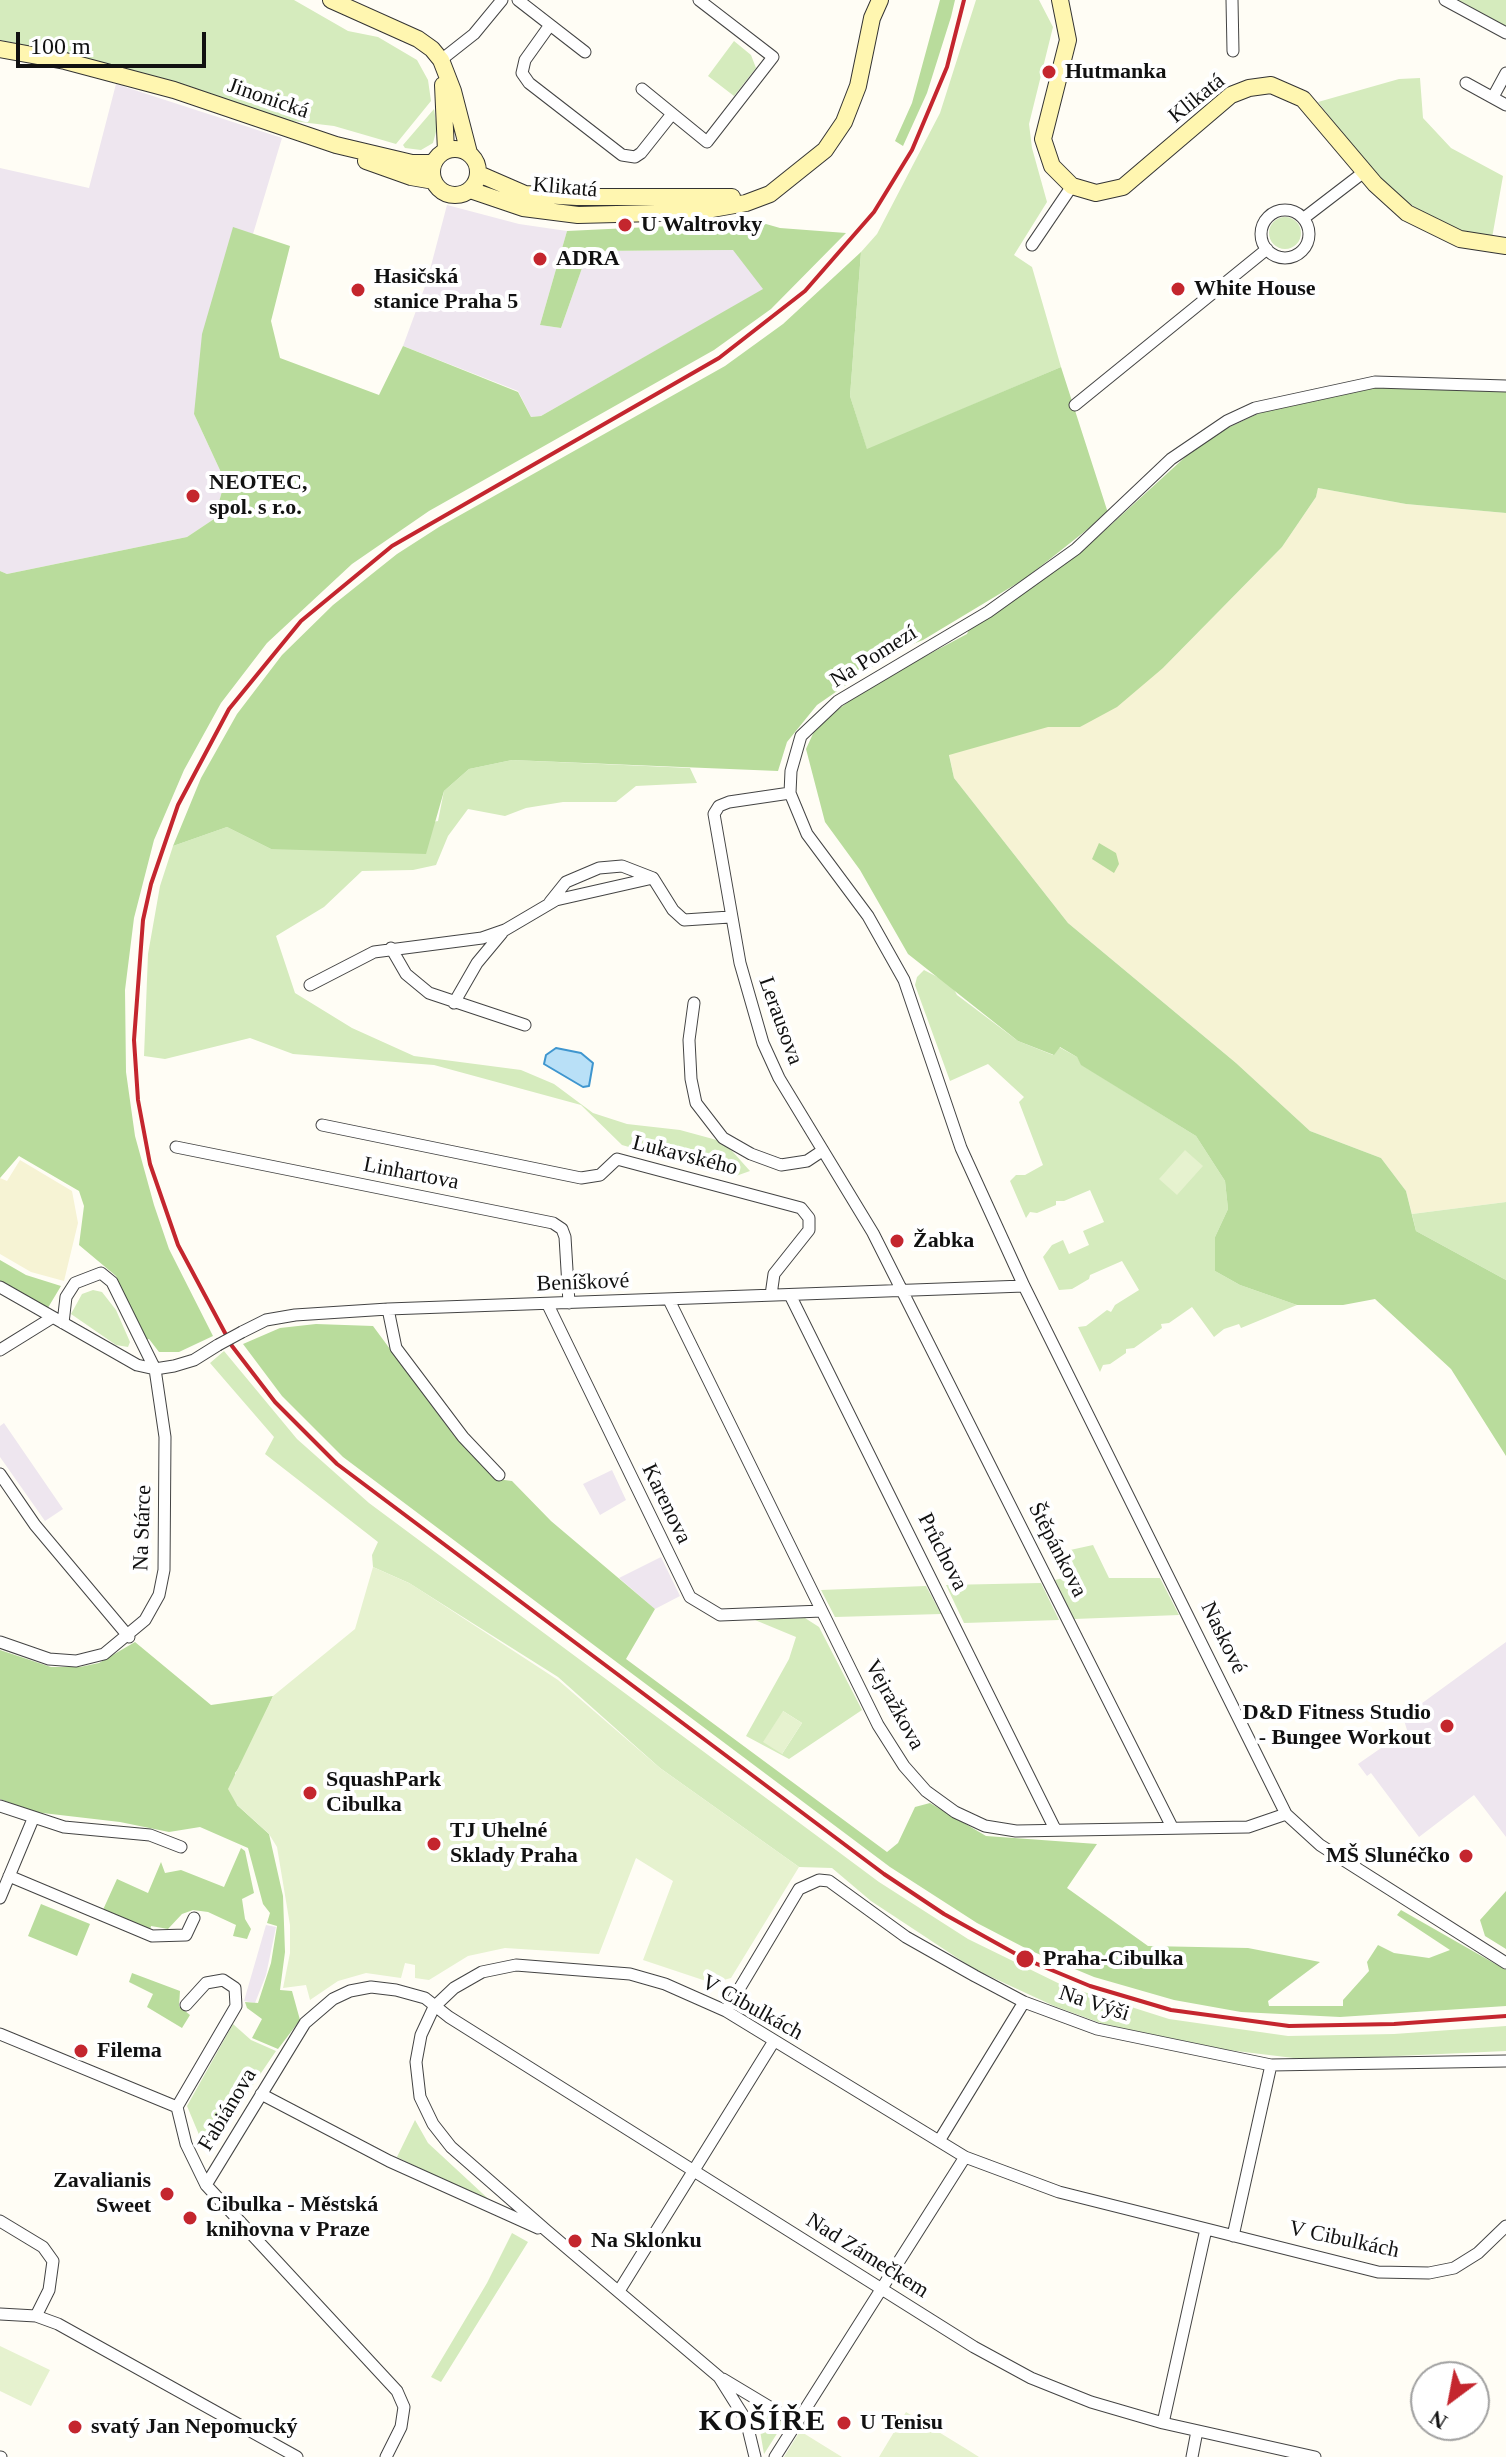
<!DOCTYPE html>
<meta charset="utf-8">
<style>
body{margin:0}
#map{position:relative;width:1506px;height:2457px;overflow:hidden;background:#fffdf5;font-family:Georgia,serif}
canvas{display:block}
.north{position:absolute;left:1410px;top:2361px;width:80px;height:80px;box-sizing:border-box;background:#fff;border:2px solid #a0a0a0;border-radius:50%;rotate:212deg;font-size:22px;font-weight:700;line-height:32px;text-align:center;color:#111}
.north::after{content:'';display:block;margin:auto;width:28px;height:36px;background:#c4262e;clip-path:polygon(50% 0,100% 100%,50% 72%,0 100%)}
.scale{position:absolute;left:16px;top:32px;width:190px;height:36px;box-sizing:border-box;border:4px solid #111;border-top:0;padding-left:10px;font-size:24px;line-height:28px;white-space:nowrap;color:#111;-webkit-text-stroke:6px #fff;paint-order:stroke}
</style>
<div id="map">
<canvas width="1506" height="2457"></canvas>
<div class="north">N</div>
<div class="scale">100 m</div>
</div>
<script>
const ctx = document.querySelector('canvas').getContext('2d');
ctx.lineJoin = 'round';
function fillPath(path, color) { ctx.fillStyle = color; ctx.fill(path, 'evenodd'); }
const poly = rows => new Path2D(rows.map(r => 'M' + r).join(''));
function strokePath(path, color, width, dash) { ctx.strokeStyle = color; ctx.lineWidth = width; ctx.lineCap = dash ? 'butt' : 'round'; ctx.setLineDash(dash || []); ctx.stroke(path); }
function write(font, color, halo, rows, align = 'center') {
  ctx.font = font + ' Georgia,serif'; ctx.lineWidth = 8; ctx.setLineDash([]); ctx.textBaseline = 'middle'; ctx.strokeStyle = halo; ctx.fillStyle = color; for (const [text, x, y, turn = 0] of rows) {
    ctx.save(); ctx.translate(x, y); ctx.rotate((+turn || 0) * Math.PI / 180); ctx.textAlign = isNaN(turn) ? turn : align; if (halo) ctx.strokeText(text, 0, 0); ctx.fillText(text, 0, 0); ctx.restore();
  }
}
const industrial = poly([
 [116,84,282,138,253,234,233,228,194,414,225,481,214,519,187,537,7,574,0,571,0,168,89,188],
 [447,205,519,224,567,231,540,325,561,328,588,251,734,250,764,289,541,416,531,417,518,391,403,346,427,281],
 [4,1423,63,1509,45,1521,0,1457,0,1426],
 [612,1470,626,1500,600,1515,583,1484],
 [661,1557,680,1596,655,1609,619,1578],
 [1506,1642,1506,1837,1474,1795,1419,1837,1371,1773,1367,1776,1358,1764,1407,1730,1403,1717],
 [266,1925,276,1927,266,1975,255,2003,244,2001]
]);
const farmland = poly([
 [1318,488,1406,504,1506,513,1506,1202,1412,1214,1406,1191,1381,1158,1310,1131,1236,1063,1068,923,954,778,949,754,1048,726,1080,727,1163,668,1282,547,1316,497],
 [20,1160,72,1191,78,1223,64,1281,31,1272,0,1254,0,1178,7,1181]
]);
const green = poly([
 [0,0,294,0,348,31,378,37,417,60,428,80,431,101,396,144,334,126,292,121,79,56,0,40],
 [976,0,1039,0,1053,27,1029,124,1032,148,1047,202,1014,255,1032,267,1061,367,867,450,850,396,861,252,877,234,940,113],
 [1457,0,1506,0,1506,28],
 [734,41,751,55,756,68,734,96,708,76],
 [1420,78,1423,118,1451,148,1503,176,1492,238,1451,229,1387,190,1318,102,1399,79],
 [434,109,437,128,433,143,421,150,405,148,403,145],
 '1269 233a16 16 0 1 1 32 0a16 16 0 1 1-32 0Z',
 [512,760,690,768,697,783,636,786,616,802,563,802,526,808,505,816,468,809,448,836,436,865,413,870,362,871,324,907,276,936,295,993,352,1028,414,1056,521,1070,554,1084,593,1113,627,1124,680,1130,724,1142,750,1171,733,1177,622,1145,581,1105,434,1065,293,1054,250,1038,165,1059,144,1056,148,954,160,886,173,846,227,827,271,849,438,821,444,791,469,769],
 [924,970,951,984,957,995,1018,1041,1053,1055,1059,1047,1077,1057,1082,1065,1196,1136,1225,1181,1228,1209,1215,1237,1215,1271,1240,1285,1297,1305,1241,1328,1239,1324,1224,1329,1214,1337,1192,1307,1169,1323,1161,1324,1162,1328,1134,1348,1126,1349,1126,1353,1110,1364,1103,1365,1100,1372,1078,1327,1086,1326,1107,1310,1111,1312,1115,1305,1139,1290,1122,1261,1090,1275,1089,1279,1072,1289,1059,1290,1043,1257,1052,1245,1063,1240,1069,1254,1089,1245,1083,1231,1104,1222,1090,1190,1064,1201,1056,1201,1056,1205,1037,1213,1030,1212,1026,1218,1010,1181,1016,1175,1025,1175,1043,1165,1019,1102,1024,1097,988,1064,950,1081,915,985,917,977],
 [1506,1202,1506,1280,1416,1231,1412,1214],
 [93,1290,102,1292,116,1310,130,1342,128,1347,116,1345,71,1314,82,1294],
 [224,1351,297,1439,369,1503,879,1882,968,1939,1062,1985,1169,2019,1288,2036,1394,2034,1506,2026,1506,2051,1310,2060,1228,2050,1103,2024,1054,2006,974,1969,871,1901,832,1868,799,1867,660,1768,558,1677,409,1583,373,1567,372,1555,378,1542,265,1454,274,1437,210,1363],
 [1093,1545,1109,1578,1160,1578,1179,1615,1074,1619,1055,1580,1063,1578,1052,1554],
 [1041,1583,1059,1620,964,1623,946,1585],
 [926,1586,941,1614,835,1617,821,1590],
 [805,1618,819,1627,862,1710,789,1759,746,1736,789,1659,796,1637,755,1620],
 [783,1711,802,1723,782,1754],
 [233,2024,251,2040,276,2051,210,2148,205,2149,187,2106],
 [415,2120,428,2143,496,2206,397,2157],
 [512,2233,528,2242,441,2382,431,2377,487,2283],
 [748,2400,785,2421,764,2454,758,2419]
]);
const forest = poly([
 [940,0,955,0,951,17,927,93,903,146,895,141,912,103],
 [738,216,780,228,846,233,771,309,714,350,429,511,352,564,267,643,221,703,184,770,154,840,134,918,125,990,126,1072,135,1136,154,1205,169,1249,213,1336,179,1352,159,1352,149,1339,144,1340,116,1276,79,1245,84,1206,79,1191,19,1156,0,1178,0,571,7,574,187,537,214,519,225,481,194,414,202,334,233,227,290,246,271,321,280,358,379,395,403,346,518,392,531,417,541,416,763,289,733,250,588,251,561,328,540,325,567,231,712,224],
 [861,252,850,396,867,449,1061,367,1108,513,1026,578,923,640,895,651,817,705,787,742,778,771,512,760,469,769,444,791,426,854,271,849,227,827,173,846,201,778,237,714,282,655,333,605,397,554,439,527,725,366,783,324],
 [1383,387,1506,391,1506,513,1406,504,1318,488,1316,497,1282,547,1163,668,1117,707,1080,727,1048,727,949,755,954,778,1068,923,1236,1063,1310,1131,1381,1158,1406,1191,1416,1231,1506,1280,1506,1456,1451,1369,1375,1299,1343,1305,1297,1305,1240,1285,1215,1271,1215,1237,1228,1209,1225,1181,1196,1136,1081,1065,1077,1057,1060,1047,1054,1055,1018,1041,908,954,860,870,825,822,806,749,817,725,871,685,967,634,971,625,1079,554,1206,438,1264,411,1354,390],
 [1099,843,1116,853,1119,864,1114,873,1092,859],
 [0,1260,26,1275,61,1286,46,1311,0,1282],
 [316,1324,373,1326,455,1437,497,1479,512,1481,551,1521,655,1609,626,1659,887,1852,898,1843,915,1807,930,1803,986,1836,1097,1844,1067,1888,1148,1946,1248,1948,1320,1962,1268,2001,1269,2006,1343,2006,1343,2000,1369,1971,1367,1962,1378,1945,1394,1953,1429,1958,1450,1950,1397,1915,1401,1910,1506,1970,1506,2006,1340,2017,1241,2012,1174,2000,1094,1977,1029,1950,977,1923,890,1867,343,1457,282,1396,243,1344,280,1328],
 [135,1642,211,1705,273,1696,246,1759,235,1773,237,1805,269,1834,283,1896,285,1952,280,1990,292,1991,300,2020,278,2049,252,2038,262,2019,247,2008,245,2002,258,2003,271,1963,277,1926,267,1923,270,1913,263,1904,248,1848,200,1827,169,1832,120,1822,34,1812,0,1799,0,1650,51,1667,80,1667,99,1663],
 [241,1848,245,1851,254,1893,242,1899,245,1919,251,1929,247,1939,233,1936,236,1925,208,1912,193,1910,182,1914,168,1929,151,1926,150,1932,102,1912,117,1879,148,1893,161,1862,165,1873,181,1870,224,1887],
 [1506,1891,1506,1949,1485,1936,1480,1920],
 [41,1904,90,1924,77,1956,28,1936],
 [132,1973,180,1991,179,2006,190,2015,182,2028,147,2007,153,1994,129,1982]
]);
const pitch = poly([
 [1185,1150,1203,1166,1177,1195,1159,1179],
 [373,1567,411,1584,558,1680,660,1768,799,1867,731,1978,712,1983,643,1960,673,1881,636,1858,599,1954,505,1948,468,1956,429,1980,415,1978,415,1965,405,1963,401,1978,366,1973,338,1981,310,2000,306,1985,283,1988,290,1953,290,1925,277,1847,269,1834,237,1805,228,1789,273,1696,355,1629],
 [783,1711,802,1723,782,1754,763,1742],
 [0,2346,50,2370,31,2406,0,2391],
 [906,2412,968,2450,979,2457,879,2457],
 [800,2431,842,2457,784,2457]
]);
const water = poly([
 [556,1048,581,1053,593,1063,589,1086,583,1087,544,1064,546,1055,556,1048]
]);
const street = poly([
 [518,0,585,52],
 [1232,0,1233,51],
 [1445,0,1506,33],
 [550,25,525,60,522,73,529,83,622,155,635,157,641,153,672,114],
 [441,60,474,34,502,0],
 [1466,83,1506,105],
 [642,89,707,142,773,57,699,0],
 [1493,97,1506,73],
 '1261 234a24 24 0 1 1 48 0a24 24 0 1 1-48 0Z',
 [1304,218,1364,172],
 [1032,245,1072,186],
 [1506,386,1375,382,1255,408,1227,421,1171,459,1076,549,988,612,838,701,801,736,791,771,790,793,807,834,868,916,904,980,961,1148,1024,1286,1286,1814,1320,1845,1506,1963],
 [1075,405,1267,249],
 [790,793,729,802,719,806,714,814,740,963,763,1043,779,1078,873,1233,1172,1827],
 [550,902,566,882,599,868,622,866,653,878],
 [391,948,406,974,429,993,525,1025],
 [310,985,374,952,482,938,505,930,556,900,653,878,673,910,684,920,730,917],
 [454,1003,477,963,502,933],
 [694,1003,689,1040,691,1079,696,1103,723,1138,751,1154,781,1165,807,1161,822,1151],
 [322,1125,581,1178,600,1175,617,1159,801,1208,809,1218,809,1230,774,1274,771,1295],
 [176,1147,553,1223,562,1229,565,1237,569,1303],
 [0,1287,137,1365,155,1369,174,1366,194,1360,218,1345],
 [790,1295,1055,1829],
 [669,1300,878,1725,904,1766,926,1791,955,1812,985,1826,1016,1831,1248,1827,1286,1814],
 [548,1305,690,1597,720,1615,822,1611],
 [388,1309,396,1348,463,1437,499,1475],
 [242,1332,266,1320,295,1315,388,1309,1024,1286],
 [0,1350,50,1319],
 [0,1474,35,1525,129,1637],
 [0,1642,49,1659,76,1661,104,1654,145,1620,159,1595,164,1570,165,1437,155,1369,112,1282,101,1273,75,1283,66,1297,63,1323],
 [0,1806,64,1827,150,1835,181,1847],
 [9,1876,152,1936,186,1935,194,1918],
 [0,1898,33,1819],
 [186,2005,206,1983,223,1980,235,1988,236,2006,177,2107,186,2144,206,2185,397,2391,404,2407,401,2427,386,2457],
 [726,2011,799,1889,819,1880,829,1881,906,1937,975,1976,1024,2002,1097,2029,1271,2065,1506,2061],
 [0,2034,177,2107],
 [261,2094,389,2161,538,2228],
 [939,2141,1024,2002],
 [206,2185,305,2023,333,1999,350,1991,371,1987,396,1990,425,1998,449,2017,974,2347,1031,2378,1091,2402,1163,2423,1315,2457],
 [0,2221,43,2247,53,2261,49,2290,36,2316],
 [1233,2236,1271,2065],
 [619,2291,774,2041],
 [0,2314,36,2316,58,2324,297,2457],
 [723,2379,798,2424],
 [1163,2423,1206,2229],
 [0,2457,1,2457],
 [755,2457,746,2420,719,2377,547,2231,451,2147,433,2124,420,2097,416,2062,421,2035,434,2007,454,1988,482,1972,516,1965,630,1974,665,1984,726,2011,965,2157,1059,2192,1378,2272,1429,2273,1454,2268,1478,2253,1506,2226],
 [775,2457,965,2157],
 [1192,2457,1197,2431]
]);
const secondary = poly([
 [331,0,418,39,432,49,441,60,453,91,469,153],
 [1060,0,1068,40,1043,139,1052,166,1072,186,1096,193,1123,187,1231,95,1249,88,1271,85,1303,99,1375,184,1407,213,1460,239,1506,246],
 [0,49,65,61,174,90,336,145,412,163,434,163],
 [443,85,446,151],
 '432 172a23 23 0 1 1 46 0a23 23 0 1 1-46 0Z',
 [366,161,411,177,434,181],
 [479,174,525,194,577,197,732,197],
 [470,190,523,208,578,215,695,212,746,203,770,194,825,150,844,122,858,86,872,18,880,0]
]);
const rail = poly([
 [964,0,947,67,912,150,874,212,805,291,719,358,392,546,301,621,229,709,178,805,151,884,143,920,134,1040,138,1100,150,1164,178,1245,232,1346,275,1402,337,1464,884,1874,944,1914,1025,1959,1090,1986,1171,2010,1289,2026,1394,2024,1506,2016]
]);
const streetBridge = poly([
 [218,1345,242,1332]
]);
const markers = [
 [1049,72,8,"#c4262e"],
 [625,225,8,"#c4262e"],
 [540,259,8,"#c4262e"],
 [1178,289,8,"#c4262e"],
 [358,290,8,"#c4262e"],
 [193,496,8,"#c4262e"],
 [897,1241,8,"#c4262e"],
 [1447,1726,8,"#c4262e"],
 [310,1793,8,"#c4262e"],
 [434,1844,8,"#c4262e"],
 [1466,1856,8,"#c4262e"],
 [1025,1959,10,"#c4262e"],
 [81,2051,8,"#c4262e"],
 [167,2194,8,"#c4262e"],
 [190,2218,8,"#c4262e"],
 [575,2241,8,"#c4262e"],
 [844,2423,8,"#c4262e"],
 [75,2427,8,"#c4262e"]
];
const poiNames = [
 ["Hutmanka",1065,72],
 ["U Waltrovky",641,225],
 ["ADRA",556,259],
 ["Hasičská",374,277],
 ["stanice Praha 5",374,302],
 ["White House",1194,289],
 ["NEOTEC,",209,483],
 ["spol. s r.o.",209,508],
 ["Žabka",913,1241],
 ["D&D Fitness Studio",1431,1713,"right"],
 ["- Bungee Workout",1431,1738,"right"],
 ["SquashPark",326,1780],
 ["Cibulka",326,1805],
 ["TJ Uhelné",450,1831],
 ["Sklady Praha",450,1856],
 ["MŠ Slunéčko",1450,1856,"right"],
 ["Praha-Cibulka",1043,1959],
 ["Filema",97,2051],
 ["Zavalianis",151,2181,"right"],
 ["Sweet",151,2206,"right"],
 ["Cibulka - Městská",206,2205],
 ["knihovna v Praze",206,2230],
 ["Na Sklonku",591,2241],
 ["U Tenisu",860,2423],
 ["svatý Jan Nepomucký",91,2427]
];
const streetNames = [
 ["Jinonická",268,99,19],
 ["Klikatá",1197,99,-39],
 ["Klikatá",565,188,5],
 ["Na Pomezí",874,657,-32],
 ["Lerausova",780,1021,70],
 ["Lukavského",685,1156,14],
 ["Linhartova",411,1174,11],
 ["Beníškové",583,1283,-2],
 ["Karenova",666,1504,64],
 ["Na Stárce",143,1528,-88],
 ["Štěpánkova",1057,1550,63],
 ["Průchova",942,1552,63],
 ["Naskové",1223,1638,64],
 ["Vejražkova",894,1705,61],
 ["Na Výši",1094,2004,18],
 ["V Cibulkách",752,2008,29],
 ["Fabiánova",228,2110,-59],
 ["V Cibulkách",1344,2240,12],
 ["Nad Zámečkem",867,2256,32]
];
const districtNames = [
 ["KOŠÍŘE",763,2422]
];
fillPath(industrial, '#eee6ef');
fillPath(farmland, '#f6f3d4');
fillPath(green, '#d5ebbd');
fillPath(forest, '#b9dc9c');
fillPath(pitch, '#e6f2cf');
fillPath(water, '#b9e0f7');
strokePath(water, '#3f96cf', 2);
strokePath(street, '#444', 13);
strokePath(secondary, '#333', 18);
strokePath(street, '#fff', 11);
strokePath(secondary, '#fff6b0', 16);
strokePath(rail, '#c4262e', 4);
strokePath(streetBridge, '#444', 13, []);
strokePath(streetBridge, '#fff', 11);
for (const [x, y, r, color] of markers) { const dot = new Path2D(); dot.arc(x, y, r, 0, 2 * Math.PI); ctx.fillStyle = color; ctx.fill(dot); strokePath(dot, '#fff', 3); }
write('bold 22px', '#111', '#fff', poiNames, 'left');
write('22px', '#111', '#fff', streetNames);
ctx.letterSpacing = '2px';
write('bold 30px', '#111', '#fff', districtNames);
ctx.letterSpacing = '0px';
</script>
